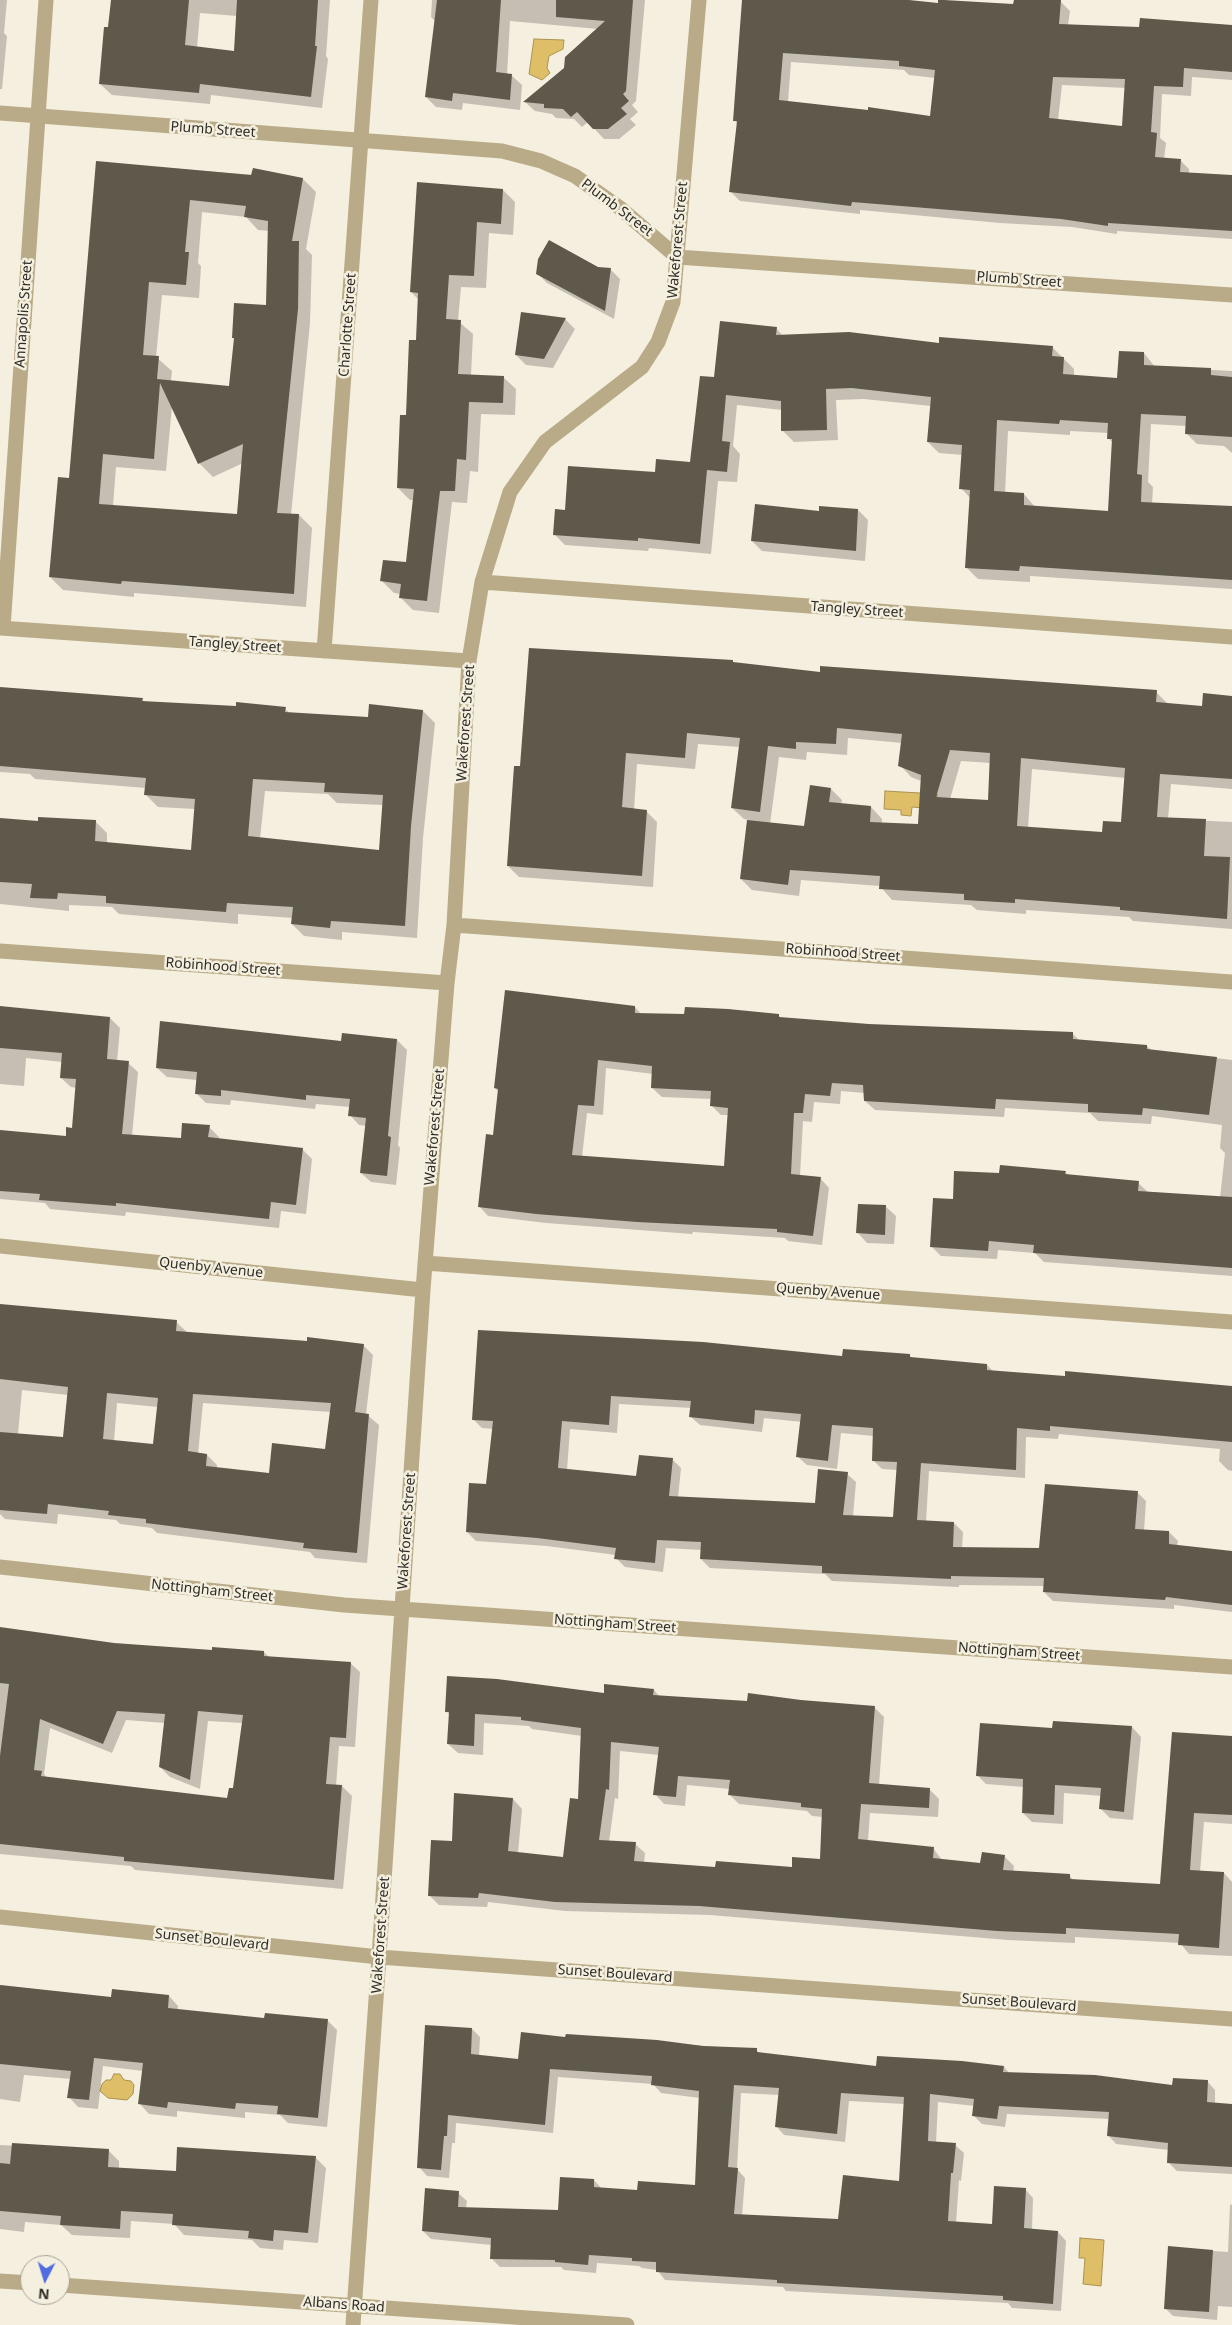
<!DOCTYPE html>
<style>
body{margin:0}
#map{position:relative;width:1232px;height:2325px;overflow:hidden;background:#f5efdf;font-family:"Noto Sans",sans-serif}
canvas{display:block}
.north{position:absolute;left:20px;top:2255px;width:50px;height:50px;box-sizing:border-box;background:#f5efdf;border:1px solid #a6a195;border-radius:50%;rotate:185deg;font-size:14px;font-weight:700;line-height:20px;text-align:center;color:#2f2d27}
.north::after{content:'';display:block;margin:auto;width:18px;height:22px;background:#506ce1;clip-path:polygon(50% 0,100% 100%,50% 72%,0 100%)}
</style>
<div id="map">
<canvas width="1232" height="2325"></canvas>
<div class="north">N</div>
</div>
<script>
const ctx = document.querySelector('canvas').getContext('2d');
ctx.lineJoin = 'round';
function fillPath(path, color) { ctx.fillStyle = color; ctx.fill(path, 'evenodd'); }
const poly = rows => new Path2D(rows.map(r => 'M' + r).join(''));
function strokePath(path, color, width, dash) { ctx.strokeStyle = color; ctx.lineWidth = width; ctx.lineCap = dash ? 'butt' : 'round'; ctx.setLineDash(dash || []); ctx.stroke(path); }
function write(font, color, halo, rows, align = 'center') {
  ctx.font = font + ' "Noto Sans",sans-serif'; ctx.lineWidth = 5; ctx.setLineDash([]); ctx.textBaseline = 'middle'; ctx.strokeStyle = halo; ctx.fillStyle = color; for (const [text, x, y, turn = 0] of rows) {
    ctx.save(); ctx.translate(x, y); ctx.rotate((+turn || 0) * Math.PI / 180); ctx.textAlign = isNaN(turn) ? turn : align; if (halo) ctx.strokeText(text, 0, 0); ctx.fillText(text, 0, 0); ctx.restore();
  }
}
const water = poly([
 [534,39,564,40,563,49,549,56,547,68,550,73,542,80,529,74,534,39],
 [885,791,937,794,936,809,912,807,911,816,901,815,901,810,884,809,885,791],
 [114,2074,120,2074,124,2080,131,2081,134,2085,133,2094,127,2100,108,2098,100,2091,102,2084,106,2080,111,2080,114,2074],
 [1080,2238,1104,2240,1101,2286,1083,2284,1085,2258,1079,2258,1080,2238]
]);
const shadow = poly([
 [0,0,7,0,4,33,7,36,2,89,0,89],
 [112,0,330,0,326,56,328,59,322,108,211,95,210,104,112,95,100,84],
 [200,13,237,16,235,52,197,48],
 [432,0,645,0,636,101,632,105,638,112,630,119,636,125,619,139,604,139,588,122,582,127,574,119,556,118,552,114,535,111,525,102,565,69,598,29,510,21,507,75,511,75,522,85,520,110,463,103,462,110,436,107,426,97,435,21,431,17],
 [743,0,887,0,939,4,1015,6,1015,0,1038,0,1061,2,1070,11,1068,25,1141,28,1232,26,1232,80,1192,77,1191,96,1162,94,1160,138,1166,143,1164,159,1180,160,1189,169,1189,174,1232,177,1232,239,1117,231,1117,234,1072,227,1000,223,860,210,860,214,740,201,730,191,738,124,734,120],
 [791,62,904,70,909,75,935,78,931,118,788,102],
 [1062,85,1126,88,1124,127,1058,120],
 [97,162,303,179,316,192,306,249,312,255,310,323,291,515,299,515,312,528,306,607,134,593,134,597,63,590,50,577,70,480],
 [202,212,246,217,258,230,269,231,267,306,233,338,235,339,230,387,171,381,172,371,156,357,162,295,199,298,201,266,198,263],
 [172,406,200,464,213,477,243,463,238,515,113,506,116,467,166,471],
 [503,190,515,202,513,235,489,233,486,288,461,287,458,321,473,334,471,375,503,377,516,389,515,415,481,414,478,472,470,471,467,503,452,502,439,613,413,610,401,598,401,594,394,593,382,581,407,564,414,500,410,500,398,488,417,341,419,300,411,292],
 [597,268,610,269,620,279,614,319,547,283,537,273],
 [565,319,575,329,553,368,526,365,516,355],
 [776,328,783,336,940,345,1052,347,1074,369,1074,376,1119,379,1144,353,1155,367,1232,371,1232,453,1224,446,1197,444,1186,433,1186,426,1151,424,1148,482,1153,487,1152,504,1232,508,1232,589,1030,576,1030,582,978,579,967,568,971,499,961,488,963,455,939,453,928,442,931,406,864,399,836,400,838,440,794,442,783,431,782,410,737,405,733,446,740,454,737,482,718,481,711,554,649,548,648,551,565,545,554,534,566,511,656,473,691,463,715,378],
 [1008,431,1070,435,1070,431,1109,433,1108,438,1113,443,1109,512,1035,507,1024,494,1005,493],
 [858,510,868,520,865,561,762,551,752,541,820,513],
 [733,662,735,664,821,673,1156,692,1168,704,1203,707,1232,697,1232,789,1171,784,1168,819,1232,822,1232,929,1133,921,1129,917,1026,910,1026,914,977,910,971,905,892,900,880,886,801,880,799,896,752,890,741,879,748,820,744,819,732,808,740,747,698,744,695,769,637,764,634,810,646,811,657,822,653,887,519,877,508,866,521,768],
 [848,738,902,743,900,765,911,777,921,781,919,826,882,823,882,819,871,807,841,805,842,800,831,789,805,828,770,824,779,757,806,760,807,752,847,755],
 [961,761,991,763,989,802,950,799],
 [1032,769,1126,778,1123,823,1103,833,1028,828],
 [0,688,142,699,145,702,285,709,291,714,369,718,423,711,435,723,423,838,417,938,342,932,342,940,304,936,292,924,293,918,238,914,238,924,119,914,112,907,69,905,69,911,0,904,0,819,39,822,95,821,107,833,107,844,193,851,195,809,158,807,146,795,146,788,35,779,30,774,0,772],
 [265,791,328,794,337,803,383,805,380,852,260,839],
 [635,1007,642,1015,778,1015,782,1019,869,1026,1073,1034,1080,1041,1147,1046,1151,1050,1232,1060,1232,1276,1044,1262,1035,1253,998,1250,997,1259,941,1256,931,1246,954,1201,1000,1174,1065,1172,1069,1175,1138,1183,1148,1192,1220,1198,1225,1153,1220,1148,1222,1125,1152,1116,1151,1124,1098,1121,1090,1113,1005,1108,1004,1117,875,1110,865,1101,865,1093,841,1091,840,1104,814,1102,812,1122,803,1121,800,1176,820,1178,829,1188,822,1245,788,1241,785,1238,693,1232,692,1234,546,1223,488,1216,479,1206,494,1136,499,1092,495,1088],
 [606,1068,653,1074,652,1088,662,1097,712,1099,711,1105,721,1115,728,1115,725,1167,582,1157,587,1113,603,1115],
 [0,1008,110,1018,120,1028,117,1062,128,1063,138,1072,132,1136,182,1139,209,1127,219,1137,219,1139,302,1149,312,1159,306,1214,281,1211,279,1228,126,1212,125,1216,50,1209,45,1203,0,1199,0,1131,67,1137,73,1129,77,1088,71,1087,61,1078,62,1062,26,1058,24,1086,0,1084],
 [397,1040,407,1050,398,1145,400,1148,396,1185,371,1182,361,1173,366,1126,359,1125,350,1115,350,1107,316,1104,315,1109,231,1100,230,1105,206,1103,196,1093,197,1080,167,1077,157,1068,342,1042],
 [886,1207,896,1216,894,1244,867,1243,858,1233],
 [0,1306,176,1322,188,1333,363,1345,373,1355,366,1414,379,1425,367,1563,315,1558,310,1552,157,1533,152,1528,120,1524,116,1520,58,1514,57,1524,5,1519,0,1514],
 [22,1390,68,1395,64,1438,18,1434],
 [117,1403,158,1407,154,1446,114,1441],
 [203,1403,331,1412,326,1451,270,1474,217,1468,217,1465,207,1455,198,1454],
 [479,1331,844,1358,910,1356,913,1359,987,1365,994,1372,1232,1387,1232,1471,1228,1470,1219,1461,1220,1449,1059,1434,1058,1439,1026,1437,1025,1478,929,1471,926,1522,954,1523,963,1532,962,1549,1040,1550,1137,1492,1146,1501,1144,1531,1169,1532,1178,1541,1177,1546,1232,1552,1232,1612,1174,1605,1174,1609,1053,1601,1044,1592,1044,1586,959,1585,959,1587,832,1581,825,1574,710,1568,701,1559,701,1550,666,1548,663,1572,625,1567,616,1558,616,1555,547,1546,476,1541,467,1532,487,1485,493,1429,482,1428,473,1419],
 [619,1404,692,1408,691,1417,700,1425,762,1432,764,1418,802,1422,798,1457,807,1465,837,1469,841,1433,874,1436,873,1460,882,1469,898,1470,894,1519,853,1516,856,1482,847,1474,816,1505,678,1498,681,1468,672,1459,638,1478,567,1470,570,1429,617,1433],
 [0,1629,114,1644,213,1651,264,1652,270,1658,350,1663,360,1672,355,1747,339,1746,336,1786,342,1786,352,1796,343,1889,135,1870,131,1866,0,1854],
 [126,1720,165,1723,160,1767,170,1777,200,1789,208,1721,243,1723,235,1790,228,1799,47,1778,44,1774,50,1728,112,1753],
 [654,1690,660,1697,748,1703,800,1701,874,1707,884,1717,879,1785,929,1789,939,1799,938,1817,870,1813,868,1841,933,1848,942,1860,982,1864,1004,1856,1014,1866,1013,1872,1069,1875,1074,1881,1162,1885,1173,1733,1232,1737,1232,1824,1204,1822,1200,1872,1224,1873,1232,1882,1232,1956,1189,1954,1180,1943,1075,1937,1075,1943,1008,1940,710,1915,565,1911,488,1902,487,1907,439,1905,429,1895,453,1842,513,1799,522,1809,518,1853,564,1859,579,1801,582,1736,532,1729,529,1726,484,1723,483,1755,458,1753,448,1744,450,1715,446,1711],
 [620,1751,659,1755,655,1794,664,1804,685,1806,687,1785,730,1789,730,1795,739,1804,807,1811,812,1816,823,1817,821,1860,793,1868,716,1868,644,1863,645,1853,635,1844,609,1842,615,1798,618,1799],
 [1132,1727,1141,1737,1133,1820,1110,1818,1100,1808,1102,1796,1064,1793,1063,1824,1032,1822,1023,1813,1024,1787,986,1784,977,1775],
 [0,1985,112,1998,169,1996,178,2006,178,2010,265,2019,327,2020,337,2030,327,2127,288,2123,280,2115,245,2112,245,2118,177,2111,177,2117,149,2114,140,2104,143,2071,103,2066,98,2109,78,2107,69,2097,71,2079,24,2075,20,2102,0,2099],
 [472,2029,480,2037,479,2056,519,2060,566,2038,567,2035,756,2050,761,2054,877,2067,1004,2067,1010,2074,1174,2086,1207,2081,1215,2090,1215,2104,1232,2105,1232,2174,1177,2171,1168,2162,1169,2150,1116,2144,1108,2135,1110,2119,1007,2114,1005,2127,982,2124,974,2116,975,2106,938,2102,936,2143,955,2145,964,2153,961,2181,959,2180,956,2223,993,2225,1025,2189,1033,2198,1032,2230,1058,2232,1066,2241,1061,2311,1012,2308,1008,2303,786,2291,783,2287,665,2280,657,2270,642,2268,639,2266,597,2263,596,2273,564,2270,561,2267,500,2267,492,2259,492,2245,431,2239,423,2231,458,2193,467,2201,466,2208,559,2212,594,2180,602,2189,638,2192,696,2186,700,2098,661,2093,653,2084,558,2077,553,2133,456,2123,455,2143,452,2143,449,2178,427,2176,419,2167],
 [741,2093,780,2095,776,2126,784,2135,845,2142,849,2101,904,2104,900,2182,839,2221,742,2216,745,2178,737,2169],
 [0,2145,109,2151,119,2161,119,2169,177,2172,315,2157,326,2168,318,2243,284,2240,283,2250,260,2248,252,2240,184,2235,174,2224,131,2221,130,2238,72,2235,61,2225,25,2222,24,2232,0,2229],
 [1230,2204,1232,2205,1232,2307,1218,2306,1217,2320,1173,2316,1165,2308,1170,2248,1228,2252]
]);
const building = poly([
 [111,0,189,0,185,45,234,51,237,0,318,0,315,46,317,46,311,97,200,84,199,93,99,84,104,27,108,27],
 [437,0,501,0,496,72,512,74,510,100,453,93,452,101,425,97],
 [556,0,633,0,626,91,623,94,629,101,621,108,627,114,608,129,593,129,577,112,571,117,563,109,544,108,544,104,523,102,564,68,565,57,605,21,556,17],
 [742,0,909,0,938,3,938,0,944,0,1013,4,1014,0,1061,0,1059,24,1139,27,1140,18,1232,25,1232,72,1184,68,1183,87,1154,86,1151,132,1157,133,1155,157,1181,159,1180,172,1232,175,1232,231,1108,223,1108,226,1061,219,852,202,851,206,729,192,737,121,733,121],
 [783,53,899,61,899,66,935,70,930,116,868,107,868,110,779,100],
 [1053,77,1125,79,1122,126,1049,118],
 [96,161,251,175,253,168,303,178,292,241,299,241,298,309,277,513,299,514,294,594,122,581,121,584,49,577,58,477,69,478],
 [190,200,246,206,244,217,268,221,266,305,234,303,232,338,234,338,229,386,157,379,159,356,143,355,149,282,186,285,189,252,185,252],
 [160,383,198,464,243,444,237,514,99,504,103,454,154,459],
 [417,182,503,189,501,224,477,222,474,276,449,275,446,319,461,320,458,374,504,376,503,403,469,402,466,460,457,459,455,491,440,491,427,601,399,598,401,584,380,581,383,560,406,562,414,489,397,488,400,415,406,415,409,340,416,340,418,293,410,292],
 [549,240,598,267,611,268,605,311,536,274,538,259],
 [521,312,566,318,544,359,515,355],
 [720,321,777,327,776,335,849,332,939,343,939,337,1053,346,1052,356,1064,357,1063,374,1117,378,1119,351,1144,352,1144,365,1211,368,1211,375,1232,377,1232,437,1185,434,1186,416,1141,414,1137,474,1142,475,1141,502,1232,506,1232,580,1020,566,1019,571,965,568,970,490,959,489,962,445,927,442,931,397,852,388,826,389,827,430,781,431,781,401,726,395,722,441,730,442,727,472,707,470,700,544,638,538,638,541,553,535,555,509,565,510,568,466,655,472,656,459,690,462,700,376,714,377],
 [997,420,1059,424,1060,420,1108,423,1107,439,1112,439,1108,511,1024,505,1024,493,994,491],
 [755,504,819,511,819,506,858,509,856,551,751,541],
 [529,648,733,660,733,662,820,672,820,666,1157,690,1156,702,1202,706,1203,693,1232,696,1232,779,1160,774,1157,817,1206,819,1204,856,1230,857,1227,919,1120,910,1120,907,1015,899,1015,903,964,900,964,894,879,889,880,876,790,870,788,885,740,879,747,820,804,826,810,785,831,788,829,802,871,806,870,822,918,824,921,775,898,766,902,734,837,728,836,744,796,742,796,749,768,746,760,812,731,808,740,738,687,733,685,758,626,753,622,807,647,810,642,876,507,866,514,766,520,766],
 [950,750,990,753,988,800,936,797],
 [1021,758,1125,768,1121,822,1103,821,1102,832,1017,826],
 [0,687,143,698,142,701,236,706,236,702,286,707,285,712,368,717,369,704,423,710,411,826,405,926,331,921,330,928,291,924,293,907,227,903,226,912,106,903,106,896,58,893,57,899,30,898,32,884,0,882,0,818,38,821,38,817,96,820,95,841,191,850,195,799,144,795,146,778,0,766],
 [253,779,325,783,324,792,383,795,379,850,248,836],
 [505,990,635,1006,635,1013,684,1014,685,1007,728,1009,779,1014,779,1017,869,1024,1073,1032,1073,1039,1147,1045,1147,1049,1217,1057,1209,1115,1143,1108,1142,1115,1088,1112,1088,1104,996,1099,995,1109,864,1101,863,1085,832,1083,830,1096,805,1094,803,1113,794,1113,791,1174,821,1177,813,1236,777,1232,777,1229,637,1222,536,1214,478,1207,486,1134,493,1135,498,1089,494,1088],
 [598,1060,652,1066,651,1088,711,1091,710,1106,728,1108,724,1166,572,1155,578,1105,594,1106],
 [0,1006,110,1017,107,1059,129,1061,122,1134,181,1138,182,1123,210,1125,208,1137,303,1148,296,1205,271,1202,269,1219,116,1203,116,1206,39,1200,40,1194,0,1191,0,1130,66,1136,66,1127,72,1128,76,1079,60,1078,62,1053,0,1048],
 [160,1021,341,1041,342,1033,397,1039,388,1136,391,1137,387,1176,360,1173,366,1118,348,1116,350,1099,306,1095,306,1100,221,1090,221,1096,195,1094,197,1072,156,1068],
 [1000,1165,1066,1171,1065,1174,1139,1181,1138,1191,1232,1197,1232,1268,1033,1253,1034,1245,989,1241,988,1251,930,1247,933,1198,953,1199,954,1171,999,1173],
 [858,1204,886,1205,885,1235,856,1233],
 [0,1304,177,1320,176,1331,307,1341,307,1337,364,1344,355,1412,369,1414,357,1553,303,1548,304,1543,146,1523,146,1519,108,1515,109,1511,48,1504,47,1514,0,1510,0,1432,63,1437,68,1387,0,1379],
 [107,1393,158,1398,153,1444,103,1439],
 [193,1394,331,1403,325,1449,272,1443,269,1473,206,1466,207,1454,188,1451],
 [478,1330,703,1342,842,1356,843,1349,910,1354,910,1357,987,1364,987,1370,1065,1376,1065,1371,1232,1386,1232,1442,1050,1426,1050,1431,1017,1428,1016,1470,921,1463,917,1520,954,1522,953,1547,1039,1548,1045,1484,1138,1491,1135,1529,1169,1531,1169,1544,1232,1551,1232,1605,1166,1597,1165,1600,1043,1592,1044,1578,951,1576,951,1579,822,1573,822,1566,700,1559,701,1542,657,1540,655,1563,614,1559,616,1548,537,1538,466,1532,469,1483,486,1484,493,1421,472,1420],
 [611,1396,691,1401,689,1417,754,1424,755,1410,801,1414,796,1457,828,1461,832,1425,873,1428,872,1461,897,1462,893,1517,843,1515,848,1472,818,1469,815,1503,669,1496,673,1458,639,1455,636,1476,558,1468,562,1421,609,1425],
 [0,1627,114,1643,212,1650,212,1647,264,1651,264,1656,351,1662,346,1738,330,1737,326,1784,342,1785,334,1880,124,1861,124,1857,0,1844,0,1756,9,1684,0,1683],
 [117,1711,165,1714,159,1767,190,1780,198,1711,243,1715,233,1788,229,1788,227,1798,41,1776,42,1771,34,1770,40,1719,103,1744],
 [447,1676,497,1679,604,1693,604,1684,654,1689,653,1695,747,1701,748,1693,801,1700,875,1706,869,1783,930,1788,929,1808,861,1804,858,1839,934,1847,933,1858,980,1863,982,1852,1005,1855,1003,1870,1070,1874,1070,1879,1160,1884,1172,1732,1232,1736,1232,1815,1194,1813,1190,1870,1224,1872,1219,1948,1178,1945,1179,1934,1066,1928,1066,1934,997,1931,699,1906,555,1902,479,1893,478,1898,428,1896,431,1840,452,1841,454,1793,513,1798,508,1851,563,1857,570,1798,578,1799,581,1728,521,1720,521,1717,475,1714,474,1746,447,1744,449,1712,445,1712],
 [611,1742,659,1747,653,1795,676,1797,678,1776,730,1780,728,1795,801,1803,801,1807,822,1809,820,1859,792,1857,792,1867,716,1861,715,1867,634,1861,636,1842,599,1840,606,1789,609,1790],
 [1053,1721,1132,1726,1124,1812,1099,1809,1101,1788,1055,1785,1054,1815,1022,1813,1023,1779,976,1776,980,1723,1052,1728],
 [0,1985,111,1997,112,1989,169,1995,168,2008,264,2018,265,2013,328,2019,318,2118,277,2114,278,2106,236,2103,235,2109,168,2102,167,2108,138,2104,143,2063,94,2058,89,2100,67,2098,71,2071,0,2064],
 [425,2025,472,2028,471,2054,518,2059,521,2032,565,2037,566,2034,657,2040,703,2046,757,2048,757,2052,876,2066,877,2056,962,2061,1004,2066,1003,2072,1095,2075,1172,2085,1173,2078,1208,2080,1207,2102,1232,2104,1232,2167,1167,2163,1168,2143,1107,2136,1109,2112,999,2106,997,2119,972,2116,974,2099,930,2094,928,2141,956,2143,953,2173,951,2173,948,2221,992,2224,994,2186,1026,2188,1024,2228,1058,2231,1053,2304,1003,2300,1003,2296,777,2283,777,2280,656,2272,656,2262,632,2261,632,2258,589,2255,588,2265,555,2262,555,2260,490,2259,491,2238,422,2231,425,2188,459,2191,458,2207,558,2210,560,2177,594,2179,594,2187,637,2190,638,2181,695,2185,699,2091,651,2085,652,2076,550,2069,545,2125,448,2115,447,2136,444,2136,441,2170,417,2168],
 [734,2085,779,2088,775,2127,837,2134,841,2093,904,2097,899,2181,843,2175,838,2219,734,2214,738,2168,728,2167],
 [12,2143,109,2149,108,2167,176,2171,177,2147,316,2156,308,2233,274,2230,273,2241,248,2238,249,2231,172,2225,173,2214,121,2211,120,2229,60,2225,61,2216,0,2211,0,2163,10,2164],
 [1168,2246,1213,2250,1209,2312,1164,2309]
]);
const minor = poly([
 [0,113,502,151,541,161,575,176,620,208,677,257,1232,295],
 [482,582,1232,637],
 [0,628,469,661],
 [3,628,46,0],
 [324,651,371,0],
 [454,925,1232,982],
 [0,951,447,983],
 [0,1246,423,1290],
 [425,1263,1232,1322],
 [0,1567,344,1605,1232,1667],
 [0,1917,379,1957,1232,2019],
 [0,2281,30,2283],
 [60,2285,627,2325],
 [353,2325,379,1957,423,1290,447,983,454,925,469,661,482,582,510,492,545,442,642,367,658,342,673,302,699,0]
]);
const streetNames = [
 ["Plumb Street",213,130,4],
 ["Plumb Street",617,208,37],
 ["Wakeforest Street",678,240,-85],
 ["Plumb Street",1019,280,4],
 ["Annapolis Street",24,314,-86],
 ["Charlotte Street",348,325,-86],
 ["Tangley Street",857,610,4],
 ["Tangley Street",235,645,4],
 ["Wakeforest Street",466,723,-86],
 ["Robinhood Street",843,953,4],
 ["Robinhood Street",223,967,4],
 ["Wakeforest Street",435,1127,-85],
 ["Quenby Avenue",211,1268,6],
 ["Quenby Avenue",828,1292,4],
 ["Wakeforest Street",407,1531,-86],
 ["Nottingham Street",212,1591,6],
 ["Nottingham Street",615,1624,4],
 ["Nottingham Street",1019,1652,4],
 ["Wakeforest Street",381,1935,-86],
 ["Sunset Boulevard",212,1940,6],
 ["Sunset Boulevard",615,1974,4],
 ["Sunset Boulevard",1019,2003,4],
 ["Albans Road",344,2305,4]
];
fillPath(water, '#debe66');
strokePath(water, '#aa9253', 1);
fillPath(shadow, '#0003');
fillPath(building, '#5e594b');
strokePath(minor, '#b9ab87', 15);
write('14px', '#2f2d27', '#f5efdf', streetNames);
</script>
